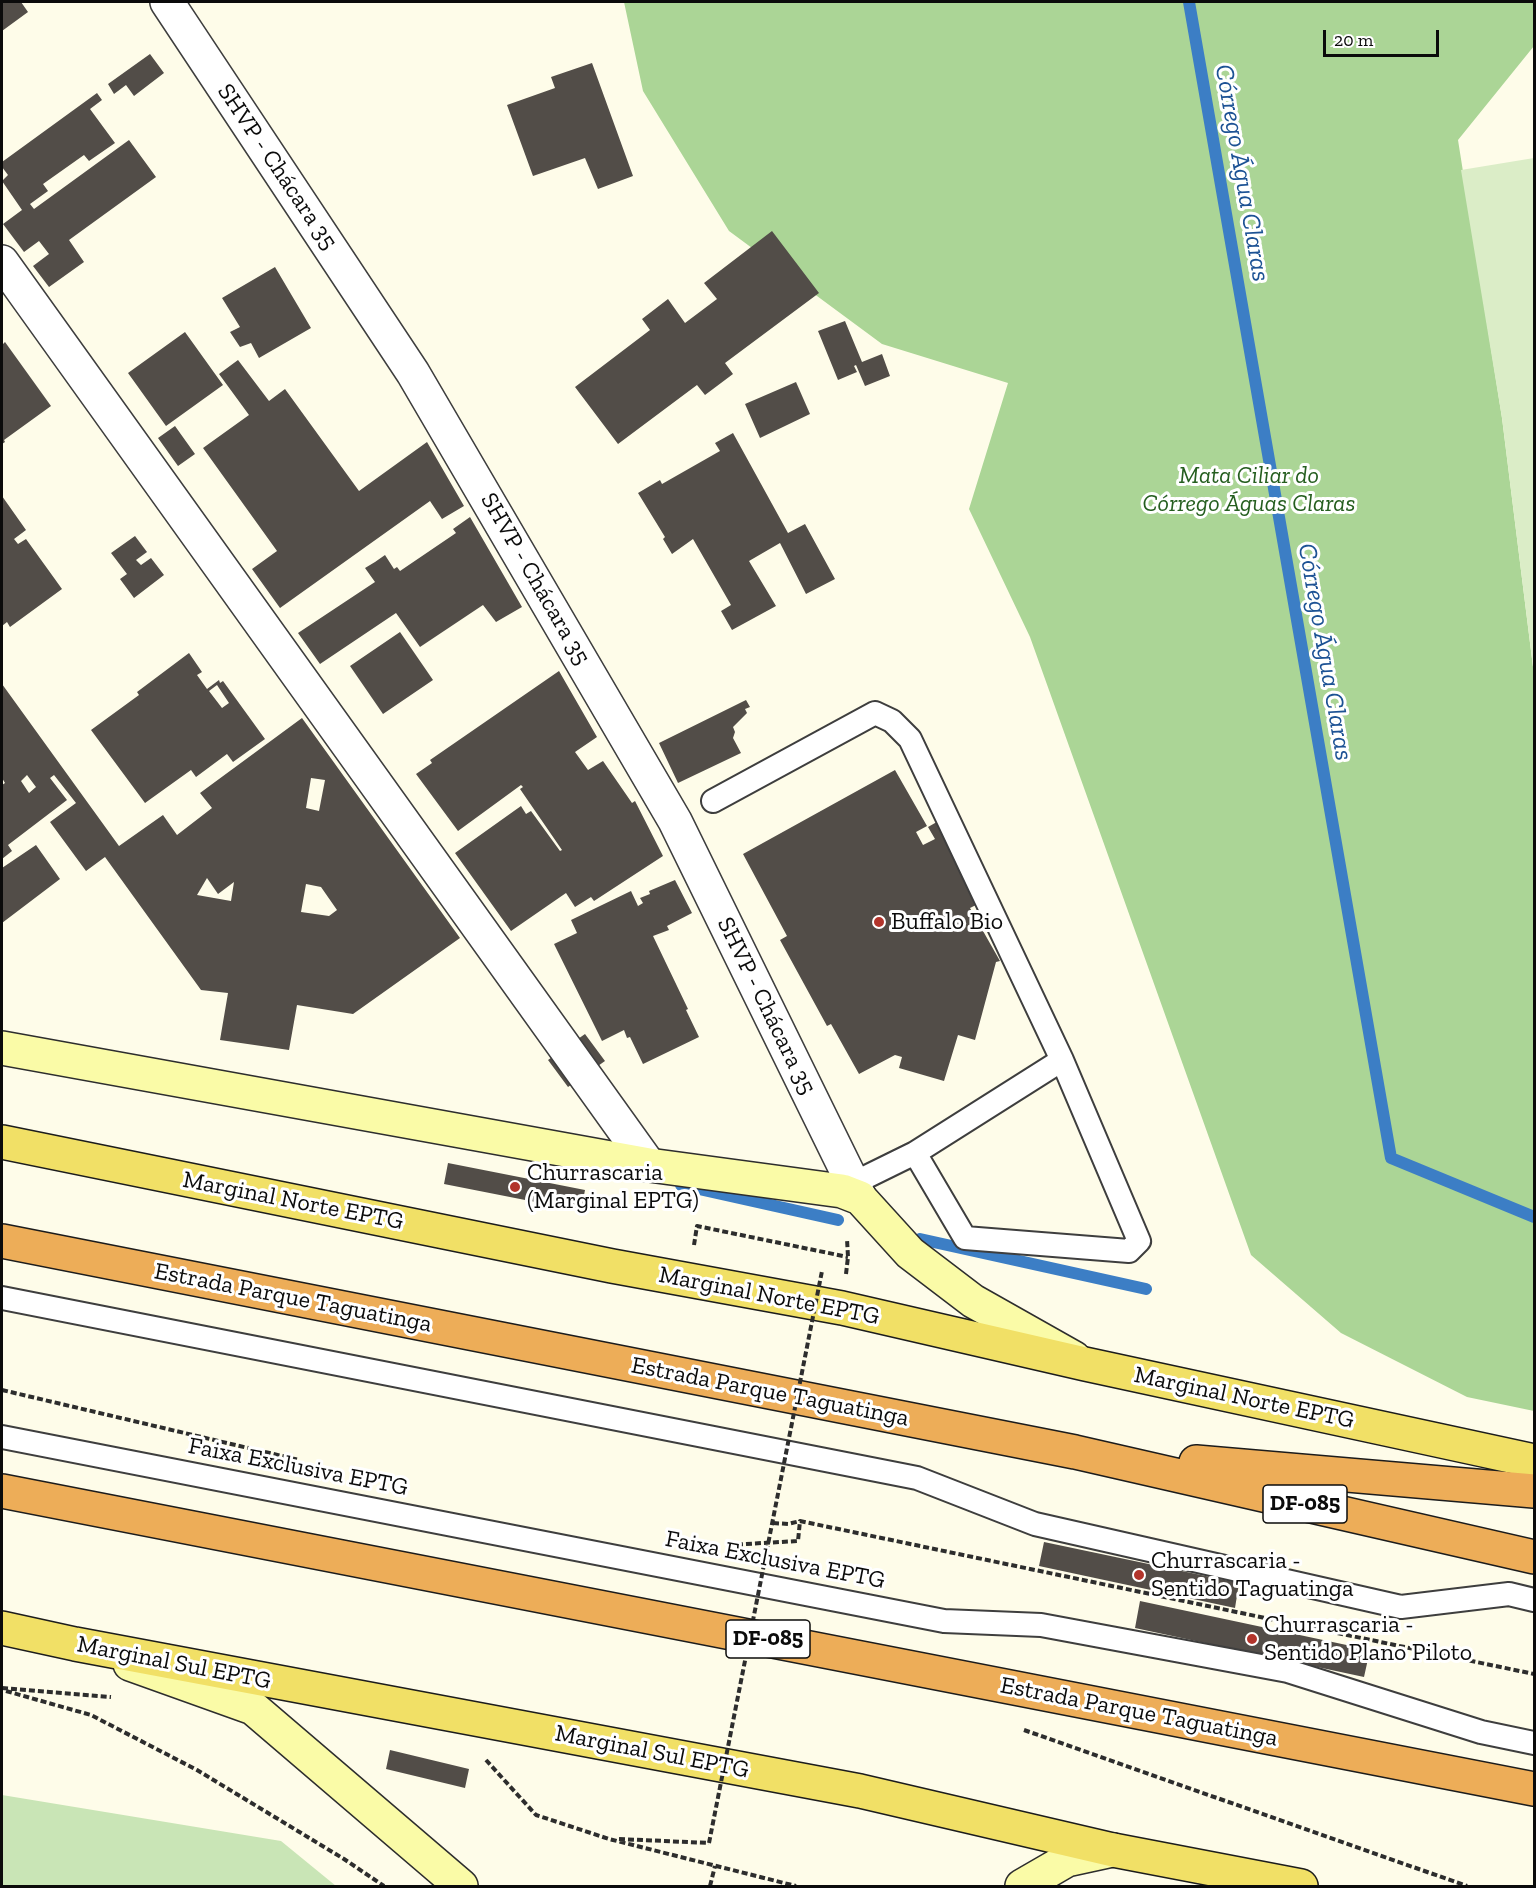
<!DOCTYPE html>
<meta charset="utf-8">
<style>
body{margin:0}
#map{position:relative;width:1536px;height:1888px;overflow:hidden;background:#fefce9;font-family:"Zilla Slab",serif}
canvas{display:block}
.frame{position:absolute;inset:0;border:3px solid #0b0b0b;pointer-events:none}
.scale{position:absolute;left:1323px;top:30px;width:116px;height:27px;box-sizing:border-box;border:3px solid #0b0b0b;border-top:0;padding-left:8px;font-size:18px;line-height:21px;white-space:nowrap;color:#0b0b0b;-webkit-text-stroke:4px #fff;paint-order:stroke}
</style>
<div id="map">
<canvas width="1536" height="1888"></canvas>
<div class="frame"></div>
<div class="scale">20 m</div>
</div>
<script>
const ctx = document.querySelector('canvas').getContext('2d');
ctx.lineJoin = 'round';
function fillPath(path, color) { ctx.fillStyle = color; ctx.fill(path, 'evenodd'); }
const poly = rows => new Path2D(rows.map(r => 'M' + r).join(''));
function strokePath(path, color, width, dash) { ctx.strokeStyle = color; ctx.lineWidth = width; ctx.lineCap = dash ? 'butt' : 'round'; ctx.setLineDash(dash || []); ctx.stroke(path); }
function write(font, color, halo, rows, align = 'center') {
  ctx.font = font + ' "Zilla Slab",serif'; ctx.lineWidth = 6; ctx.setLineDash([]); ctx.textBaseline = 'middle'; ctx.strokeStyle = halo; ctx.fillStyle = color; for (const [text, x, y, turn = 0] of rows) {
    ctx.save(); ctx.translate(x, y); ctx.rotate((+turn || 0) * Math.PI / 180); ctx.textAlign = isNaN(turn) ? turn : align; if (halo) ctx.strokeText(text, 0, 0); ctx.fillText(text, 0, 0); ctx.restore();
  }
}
const green = poly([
 [2,1795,281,1841,336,1886,2,1886]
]);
const forest = poly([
 [624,2,1534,2,1534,46,1458,140,1502,418,1534,675,1534,1411,1467,1397,1341,1333,1251,1255,1030,637,969,509,1008,383,882,344,729,231,643,91]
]);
const pitch = poly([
 [1534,158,1534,675,1502,418,1461,170]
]);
const stream = poly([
 [1189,2,1391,1158,1534,1217],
 [681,1185,838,1220],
 [920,1239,1146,1289]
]);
const building = poly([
 [2,2,21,2,28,12,2,31],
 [150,54,164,73,134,96,126,85,114,94,108,84],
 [592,63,633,176,598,189,585,158,533,176,507,105,555,88,551,77],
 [97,93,102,100,90,109,115,143,89,161,84,155,43,184,48,191,30,204,34,209,129,140,156,177,69,240,84,262,49,287,33,266,49,254,39,241,24,252,3,224,22,210,2,181,8,175,2,167,2,162],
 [772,231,819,293,725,363,733,374,705,395,697,385,618,444,575,387,650,330,642,319,668,299,685,323,717,299,704,283],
 [275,267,311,328,259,358,251,343,240,347,230,332,240,327,222,298],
 [845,321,862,362,882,354,890,376,865,386,856,365,854,366,857,372,838,380,818,331],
 [185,332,223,385,166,426,128,373],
 [5,342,51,406,4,440,5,442,2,444,2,345],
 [238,360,269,401,285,389,359,491,427,442,464,506,442,519,430,501,280,608,252,569,277,551,203,448,249,415,219,374],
 [796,382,810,414,760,438,745,404],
 [175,426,195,454,178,466,158,438],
 [733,433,788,533,805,524,835,579,806,594,780,543,749,561,776,606,732,630,721,611,731,605,693,539,672,554,663,539,665,537,638,493,660,480,662,484,720,451,715,443],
 [2,496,26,530,14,539,18,544,26,539,62,589,10,627,7,622,2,626],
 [470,517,522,607,496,622,483,605,420,647,396,613,320,664,298,633,375,582,365,568,375,562,385,555,394,569,397,567,400,571,456,533,453,529],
 [135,536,147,552,136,560,141,565,151,558,164,575,134,598,120,579,127,574,111,553],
 [400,632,433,680,383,714,350,666],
 [189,653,202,672,197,675,207,689,219,680,220,683,223,681,265,739,233,762,227,754,196,777,191,770,145,803,91,730,139,695,137,692],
 [217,685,229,703,222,708,209,691],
 [559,671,597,737,575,752,588,770,603,761,632,803,635,801,663,856,594,901,591,897,575,907,566,893,511,931,455,853,521,806,526,814,531,811,560,851,562,850,520,789,523,787,521,785,458,831,416,774,432,763,430,760],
 [2,684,119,846,163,815,177,835,212,808,200,793,302,718,460,938,353,1014,297,1005,289,1050,220,1040,228,993,201,990,105,857,86,871,50,822,76,803,54,775,50,778,67,800,8,845,12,851,2,859,2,785,5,783,2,778],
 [27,775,36,787,29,793,21,781],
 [311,778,325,780,319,811,306,808],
 [207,878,218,894,234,882,231,901,197,895],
 [306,884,321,887,337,910,329,916,301,912],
 [746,700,750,707,745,709,747,713,733,727,735,732,733,738,741,753,678,783,659,743],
 [895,770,927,826,916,832,923,845,935,839,928,827,942,819,986,900,970,908,1000,961,996,962,975,1040,958,1035,944,1081,899,1068,902,1057,895,1055,859,1074,831,1024,827,1026,780,940,787,936,743,854],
 [36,845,60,879,2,923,2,868],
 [675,880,692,913,667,926,669,930,653,936,688,1009,686,1010,699,1037,643,1064,630,1037,627,1038,624,1030,602,1041,554,944,577,933,571,920,631,891,638,906,643,903,640,898,650,894,649,891],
 [585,1034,605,1061,568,1087,548,1060],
 [448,1163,585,1190,581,1211,444,1184],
 [1044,1542,1239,1583,1235,1608,1039,1566],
 [1140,1601,1370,1650,1364,1677,1135,1628],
 [390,1750,469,1769,465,1788,386,1769]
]);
const path = poly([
 [694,1245,697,1226,848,1257],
 [846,1274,848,1257,847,1239],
 [2,1390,299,1460],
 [773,1523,788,1524,800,1521],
 [728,1545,798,1541,800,1521,1534,1674],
 [2,1688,111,1697],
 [6,1691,91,1715,197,1770,344,1859,384,1886],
 [1024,1730,1467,1886],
 [486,1760,536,1815,609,1839,796,1886],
 [619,1839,709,1843],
 [710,1886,715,1866]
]);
const lane = poly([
 [713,801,875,713,892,721,910,739,1062,1060,915,1153,854,1183],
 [915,1153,965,1238,1129,1251,1139,1241,1062,1060],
 [2,1298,917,1478,1035,1524,1401,1607,1509,1594,1534,1600],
 [2,1437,944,1621,1041,1625,1288,1671,1481,1732,1534,1743]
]);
const street = poly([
 [167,2,413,373,675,821,860,1198],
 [2,262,649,1165]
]);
const secondary = poly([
 [2,1048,649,1165,842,1191,860,1198,910,1253,973,1301,1074,1358],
 [130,1664,253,1708,461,1886],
 [1022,1886,1067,1860,1113,1850]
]);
const primary = poly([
 [2,1142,612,1266,842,1308,1085,1364,1534,1461],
 [2,1628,75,1644,860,1791,1113,1850,1301,1886]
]);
const highway = poly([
 [2,1241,1075,1452,1534,1557],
 [1196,1462,1534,1491],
 [2,1491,1534,1789]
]);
const pathBridge = poly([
 [709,1843,822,1271]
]);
const markers = [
 [879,922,6,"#b2342b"],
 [515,1187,6,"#b2342b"],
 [1139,1575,6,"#b2342b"],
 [1252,1639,6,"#b2342b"]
];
const shields = [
 [1305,1504,84],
 [768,1639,84]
];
const shieldNames = [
 ["DF-085",1305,1504],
 ["DF-085",768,1639]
];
const streetNames = [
 ["SHVP - Chácara 35",277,167,56],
 ["SHVP - Chácara 35",535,579,60],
 ["SHVP - Chácara 35",766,1006,64],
 ["Marginal Norte EPTG",293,1201,11],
 ["Marginal Norte EPTG",769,1296,11],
 ["Estrada Parque Taguatinga",293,1298,11],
 ["Estrada Parque Taguatinga",770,1392,11],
 ["Marginal Norte EPTG",1244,1398,12],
 ["Faixa Exclusiva EPTG",298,1467,11],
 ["Faixa Exclusiva EPTG",775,1560,11],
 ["Marginal Sul EPTG",174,1663,11],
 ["Estrada Parque Taguatinga",1139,1712,11],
 ["Marginal Sul EPTG",652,1752,11]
];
const parkNames = [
 ["Mata Ciliar do",1249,476],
 ["Córrego Águas Claras",1249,504]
];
const poiNames = [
 ["Buffalo Bio",891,922],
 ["Churrascaria",527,1173],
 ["(Marginal EPTG)",527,1201],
 ["Churrascaria -",1151,1561],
 ["Sentido Taguatinga",1151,1589],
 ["Churrascaria -",1264,1625],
 ["Sentido Plano Piloto",1264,1653]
];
const waterNames = [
 ["Córrego Água Claras",1242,173,80],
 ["Córrego Água Claras",1325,652,80]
];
fillPath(green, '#c9e5b6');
fillPath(forest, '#abd596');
fillPath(pitch, '#dbedc7');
strokePath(stream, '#3c7ec5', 12);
fillPath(building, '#524d48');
strokePath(lane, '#3e3e3e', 26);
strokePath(street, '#3e3e3e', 36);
strokePath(secondary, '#2d2d2d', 36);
strokePath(primary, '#1c1c1c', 36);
strokePath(highway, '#1c1c1c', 36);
strokePath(path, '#2d2d2d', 4, [6, 3]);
strokePath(lane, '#fff', 22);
strokePath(street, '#fff', 33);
strokePath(secondary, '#fafba7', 33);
strokePath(primary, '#f1e066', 33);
strokePath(highway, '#edad58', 33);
strokePath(pathBridge, '#2d2d2d', 4, [6, 3]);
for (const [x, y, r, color] of markers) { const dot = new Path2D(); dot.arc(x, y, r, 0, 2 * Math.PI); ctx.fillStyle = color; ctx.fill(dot); strokePath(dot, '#fff', 2); }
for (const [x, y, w] of shields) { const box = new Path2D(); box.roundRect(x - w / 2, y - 19, w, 38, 4.5); ctx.fillStyle = '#fff'; ctx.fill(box); strokePath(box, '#0b0b0b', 1.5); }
write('bold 22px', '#0b0b0b', null, shieldNames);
write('24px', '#0b0b0b', '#fff', streetNames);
write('italic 24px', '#255e1f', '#fff', parkNames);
write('24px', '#0b0b0b', '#fff', poiNames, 'left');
write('italic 26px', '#1c5294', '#fff', waterNames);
</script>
